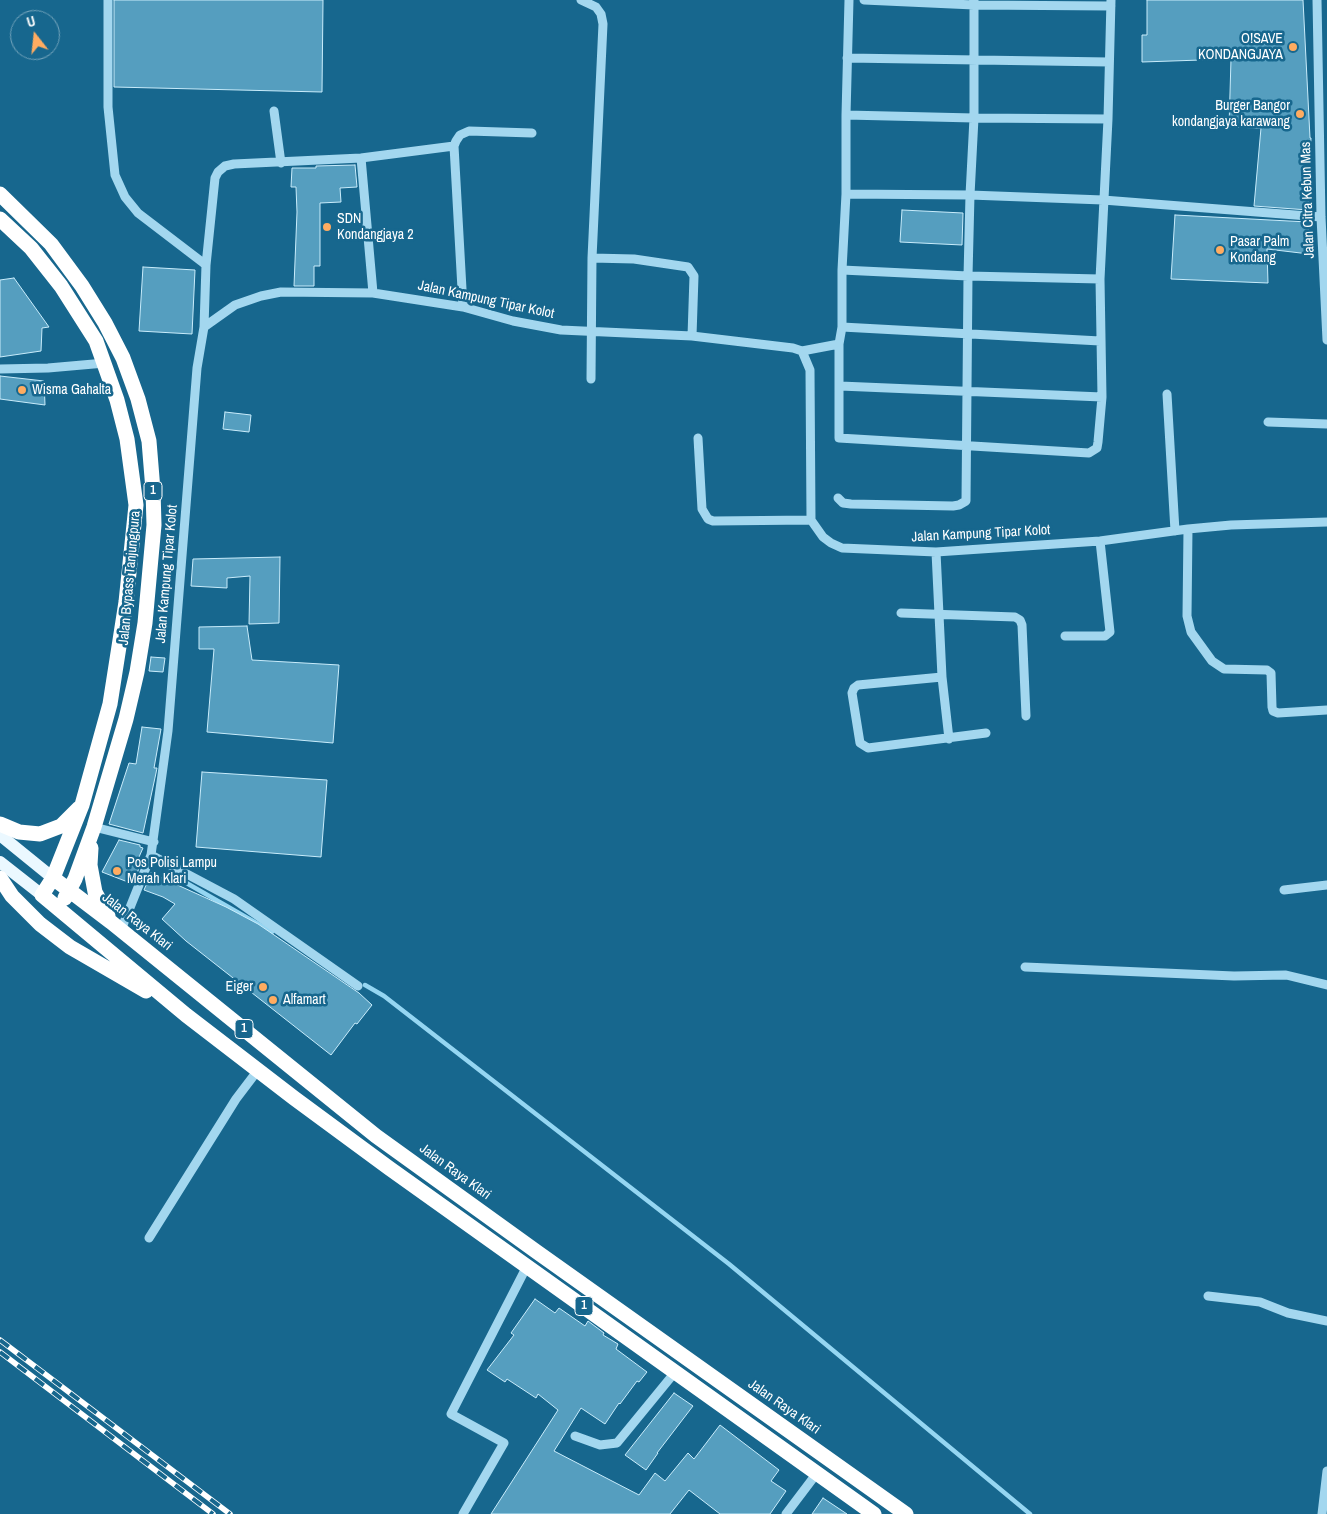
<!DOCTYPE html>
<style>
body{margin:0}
#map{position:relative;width:1327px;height:1514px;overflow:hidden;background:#17678e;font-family:"Archivo Narrow",sans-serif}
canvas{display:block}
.north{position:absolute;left:10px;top:10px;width:50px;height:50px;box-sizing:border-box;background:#17678e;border:1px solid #74a4bb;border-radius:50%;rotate:344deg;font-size:14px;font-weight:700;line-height:20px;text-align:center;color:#fff}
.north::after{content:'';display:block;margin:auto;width:18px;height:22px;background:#ffac61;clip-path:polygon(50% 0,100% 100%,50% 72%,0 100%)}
</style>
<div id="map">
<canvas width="1327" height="1514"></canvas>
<div class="north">U</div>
</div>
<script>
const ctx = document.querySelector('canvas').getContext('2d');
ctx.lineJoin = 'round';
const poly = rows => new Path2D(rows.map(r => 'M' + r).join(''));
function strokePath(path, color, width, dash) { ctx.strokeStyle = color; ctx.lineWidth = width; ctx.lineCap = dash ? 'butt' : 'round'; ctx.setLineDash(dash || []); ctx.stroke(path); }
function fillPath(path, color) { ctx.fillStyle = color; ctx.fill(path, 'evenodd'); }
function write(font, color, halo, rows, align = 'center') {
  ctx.font = font + ' "Archivo Narrow",sans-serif'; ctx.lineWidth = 5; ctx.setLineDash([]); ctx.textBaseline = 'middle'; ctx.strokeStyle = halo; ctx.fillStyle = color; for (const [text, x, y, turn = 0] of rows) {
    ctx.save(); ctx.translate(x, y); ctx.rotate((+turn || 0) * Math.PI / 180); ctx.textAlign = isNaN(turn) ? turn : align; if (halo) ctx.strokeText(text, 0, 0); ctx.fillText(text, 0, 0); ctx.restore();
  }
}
const stream = poly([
 [169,873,272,932],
 [365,985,384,996,729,1264,1030,1514]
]);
const building = poly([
 [114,0,323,0,322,92,114,87,114,0],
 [1147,0,1303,0,1310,138,1311,138,1308,210,1254,206,1261,128,1229,127,1231,59,1142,62,1142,35,1147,35,1147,0],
 [355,165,357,187,340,188,341,202,320,203,320,266,314,266,314,286,294,286,297,212,296,187,291,187,292,168,316,168,316,166,355,165],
 [902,210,963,213,962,245,900,242,902,210],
 [1175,215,1308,222,1309,254,1267,249,1268,283,1171,279,1175,215],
 [143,267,195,270,192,334,139,331,143,267],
 [14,278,49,327,42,328,41,351,0,357,0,280,14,278],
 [0,376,44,381,45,405,0,399,0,376],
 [225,412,251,415,249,432,223,429,225,412],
 [280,557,279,623,249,624,250,576,227,578,227,588,191,586,193,559,280,557],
 [247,626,252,660,339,665,333,743,207,732,214,649,199,649,199,627,247,626],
 [151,657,165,658,163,672,149,671,151,657],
 [142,727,161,729,154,768,157,768,156,773,143,833,109,824,129,763,136,764,142,727],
 [202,772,327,780,321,857,196,847,202,772],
 [119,840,140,845,140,847,143,848,135,866,139,868,133,884,102,872,119,840],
 [151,873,226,907,258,924,359,993,372,1005,357,1024,355,1023,331,1055,186,941,162,919,175,904,163,897,144,890,151,873],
 [535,1299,555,1313,559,1308,585,1326,588,1321,604,1333,603,1335,618,1344,616,1349,647,1372,639,1382,637,1381,620,1404,619,1403,605,1424,581,1408,554,1451,639,1495,655,1473,665,1481,688,1453,694,1459,720,1425,779,1470,771,1481,786,1491,770,1514,720,1514,689,1490,670,1514,491,1514,558,1410,538,1394,536,1398,507,1379,505,1382,487,1370,514,1335,511,1333,535,1299],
 [674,1393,693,1406,657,1453,658,1453,646,1470,625,1455,674,1393],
 [823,1498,847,1514,812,1514,823,1498]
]);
const minor = poly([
 [108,0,108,107,115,175,125,197,138,213,206,265],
 [581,0,596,7,601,14,603,24,592,258,591,379],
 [849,0,846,115,846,194,842,270,842,327,839,344,839,438,1089,453,1097,448,1098,442,1102,397,1100,279,1108,119,1111,0],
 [864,0,974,5,1111,6],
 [1317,0,1321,217,1327,340],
 [847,58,1109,62],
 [274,111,281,163],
 [846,115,974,118,1108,119],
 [361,158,373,293],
 [846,194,970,195,1103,200,1321,217],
 [592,258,634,259,688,267,694,276,692,336],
 [842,270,968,276,1100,279],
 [463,307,454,146,456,141,460,135,469,131,532,133],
 [204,327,235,305,261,296,281,292,373,293,463,307,513,321,561,330,692,336,793,348,802,351,810,370,811,520,823,537,831,543,842,548,936,552,1100,541,1188,529,1231,525,1327,522],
 [842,327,1100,341],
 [802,351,839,344],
 [0,369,48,368,105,363],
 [840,386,1102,397],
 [1167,394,1175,531],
 [1268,422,1327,424],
 [698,438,702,509,708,519,713,521,811,520],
 [838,498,843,503,851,504,953,506,959,505,966,501,968,276,970,195,974,118,974,0],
 [1188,529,1187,616,1191,632,1212,661,1224,669,1267,670,1271,673,1272,707,1273,711,1278,713,1327,710],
 [936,552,942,677,949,739],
 [901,613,1015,617,1020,620,1022,625,1026,716],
 [1065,636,1105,636,1110,632,1100,541],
 [942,677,858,685,854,688,852,693,860,743,868,748,986,733],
 [94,827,154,842],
 [151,855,234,899,358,986],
 [1284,890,1327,885],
 [121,930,151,855,168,731,197,368,204,327,206,265,215,178,218,172,225,166,234,164,361,158,454,146],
 [1025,967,1234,976,1286,975,1327,985],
 [149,1238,236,1099,258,1070],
 [1208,1296,1260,1302,1288,1313,1327,1321],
 [575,1436,600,1445,617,1443,676,1371],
 [463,1514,504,1443,451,1414,527,1266],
 [786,1514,817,1473],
 [1322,1514,1327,1471]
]);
const major = poly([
 [0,835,53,878],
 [0,862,42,895]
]);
const highway = poly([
 [0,194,51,244,82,286,105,323,123,358,138,399,149,441,153,490,154,525,145,623,137,672,126,719,94,827,75,879,65,898],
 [0,219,31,248,61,286,96,341,117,400,127,439,136,505,126,602,110,704,82,805,53,878,42,895,186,1015,294,1098,389,1168,874,1514],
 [0,824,19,832,40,834,61,826,79,808],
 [91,848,90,865,95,892,108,916],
 [0,878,12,896,40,924,70,947,146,991],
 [53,878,111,922,376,1136,537,1252,906,1514]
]);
const rail = poly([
 [0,1340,230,1514],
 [0,1352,213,1514]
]);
const markers = [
 [1293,47,5,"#ffac61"],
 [1300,114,5,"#ffac61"],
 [327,227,5,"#ffac61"],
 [1220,250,5,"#ffac61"],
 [22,390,5,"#ffac61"],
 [117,871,5,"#ffac61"],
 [263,987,5,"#ffac61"],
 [273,1000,5,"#ffac61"]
];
const shields = [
 [153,491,18],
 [244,1029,18],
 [584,1306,18]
];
const shieldNames = [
 ["1",153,491],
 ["1",244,1029],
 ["1",584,1306]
];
const poiNames = [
 ["O!SAVE",1283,39,"right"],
 ["KONDANGJAYA",1283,55,"right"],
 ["Burger Bangor",1290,106,"right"],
 ["kondangjaya karawang",1290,122,"right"],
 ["SDN",337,219],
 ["Kondangjaya 2",337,235],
 ["Pasar Palm",1230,242],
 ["Kondang",1230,258],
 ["Wisma Gahalta",32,390],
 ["Pos Polisi Lampu",127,863],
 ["Merah Klari",127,879],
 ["Eiger",253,987,"right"],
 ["Alfamart",283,1000]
];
const streetNames = [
 ["Jalan Citra Kebun Mas",1308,200,-92],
 ["Jalan Kampung Tipar Kolot",486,300,12],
 ["Jalan Kampung Tipar Kolot",981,534,-3],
 ["Jalan Kampung Tipar Kolot",167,574,-85],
 ["Jalan Bypass Tanjungpura",130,578,-85],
 ["Jalan Raya Klari",137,922,38],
 ["Jalan Raya Klari",455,1172,36],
 ["Jalan Raya Klari",784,1407,35]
];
strokePath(stream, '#95d6f2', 4.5);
fillPath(building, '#559ebf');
strokePath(building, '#c9ecfb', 1);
strokePath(minor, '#a3d7ef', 9);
strokePath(major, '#ebf8ff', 12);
strokePath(highway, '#fff', 15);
strokePath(rail, '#fff', 5.5);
strokePath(rail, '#17678e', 4, [11]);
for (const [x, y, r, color] of markers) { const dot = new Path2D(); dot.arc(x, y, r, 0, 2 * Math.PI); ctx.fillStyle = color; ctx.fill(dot); strokePath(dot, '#17678e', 2); }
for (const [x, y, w] of shields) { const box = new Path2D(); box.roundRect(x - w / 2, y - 9.5, w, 19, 4); ctx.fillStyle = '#17678e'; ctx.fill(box); strokePath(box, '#fff', 1); }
write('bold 12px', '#fff', null, shieldNames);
write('14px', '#fff', '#17678e', poiNames, 'left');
write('14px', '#fff', '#17678e', streetNames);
</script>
